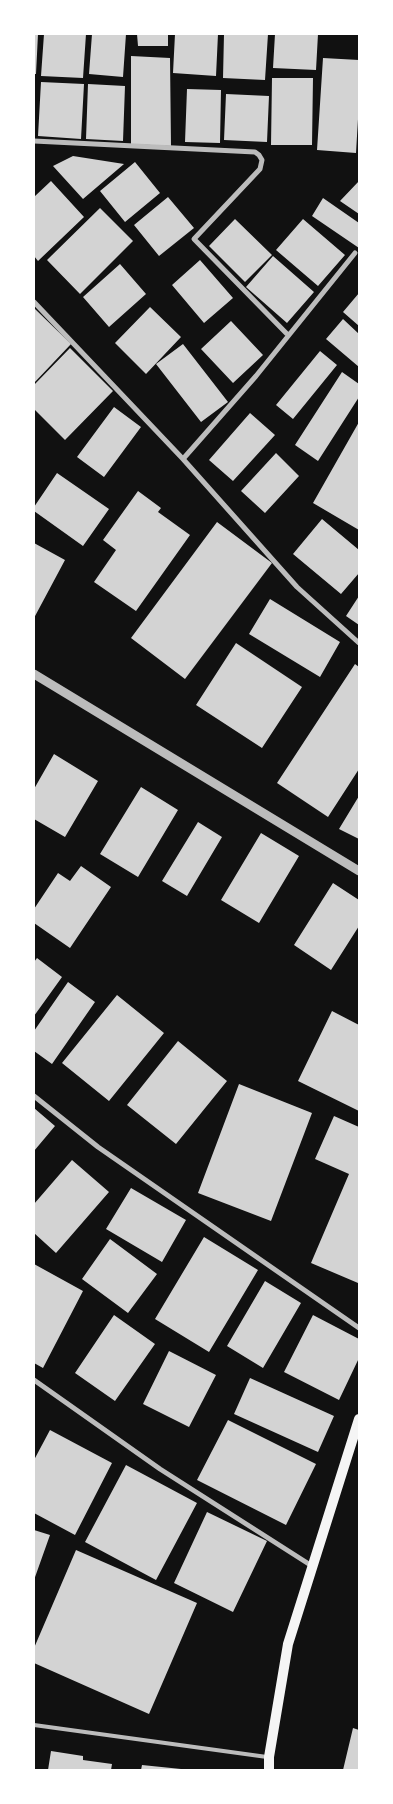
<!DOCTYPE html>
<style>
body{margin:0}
#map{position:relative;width:393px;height:1804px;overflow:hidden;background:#111;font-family:Mulish,sans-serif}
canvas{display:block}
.frame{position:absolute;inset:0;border:35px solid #fff;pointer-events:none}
</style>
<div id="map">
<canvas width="393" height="1804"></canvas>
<div class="frame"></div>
</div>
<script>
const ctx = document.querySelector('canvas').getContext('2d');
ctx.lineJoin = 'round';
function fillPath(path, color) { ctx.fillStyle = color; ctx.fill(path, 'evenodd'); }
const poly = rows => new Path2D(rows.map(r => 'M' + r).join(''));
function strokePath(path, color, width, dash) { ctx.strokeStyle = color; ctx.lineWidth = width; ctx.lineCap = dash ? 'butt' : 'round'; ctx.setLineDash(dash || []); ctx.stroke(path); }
const building = poly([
 [34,34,38,34,36,74,34,74],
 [44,34,86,34,83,78,41,76],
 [92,34,126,34,123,77,89,74],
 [137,34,168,34,168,46,138,46],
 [175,34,218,34,216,76,173,73],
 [224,34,268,34,265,80,223,78],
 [275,34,318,34,316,70,273,68],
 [131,56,170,58,171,146,131,144],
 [323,58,359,60,359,102,356,153,317,150],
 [272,78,313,78,312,145,271,145],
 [41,82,84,84,81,139,38,136],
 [88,84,125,86,123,141,86,139],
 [187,89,221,90,220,143,185,142],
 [226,94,269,96,267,142,224,140],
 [73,156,124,164,83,199,53,166],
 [135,162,160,193,125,222,100,191],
 [51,181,84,217,38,261,34,256,34,197],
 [359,181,359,214,340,201],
 [168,197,194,228,159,256,134,225],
 [323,198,359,223,359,248,312,216],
 [100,208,133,241,80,294,47,260],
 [235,219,272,255,245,282,209,246],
 [303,219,345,255,318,286,276,250],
 [273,256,314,292,287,323,246,287],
 [200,260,233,298,204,323,172,285],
 [120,264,146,294,109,327,83,297],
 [359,293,359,326,343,312],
 [150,307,181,337,146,374,115,343],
 [34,308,71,344,34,383],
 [343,319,359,334,359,367,326,339],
 [231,321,263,355,233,383,201,349],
 [183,344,228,402,201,422,156,364],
 [70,348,113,391,65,440,34,409,34,385],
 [320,351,337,365,293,419,276,405],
 [342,372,359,384,359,397,318,461,295,445],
 [114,407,141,427,104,477,77,457],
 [250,413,275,435,233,481,209,460],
 [359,422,359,530,313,503],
 [276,453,299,476,265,513,241,491],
 [57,473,109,509,83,546,34,511,34,507],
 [138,491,161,508,158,512,190,535,136,611,94,582,116,550,103,540],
 [322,519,359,550,359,573,341,594,293,554],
 [217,522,272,563,185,679,131,638],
 [34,543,65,560,34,618],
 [359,596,359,625,346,616],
 [270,599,340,642,320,677,249,634],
 [236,643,302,687,262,748,196,705],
 [355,664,359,667,359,769,328,817,277,783],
 [54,754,98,781,65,837,34,819,34,789],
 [141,787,178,810,138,877,100,854],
 [359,796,359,839,339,829],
 [198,822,222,837,187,896,162,881],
 [261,833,299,856,259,923,221,900],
 [81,866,111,887,70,948,34,923,34,909,58,873,70,881],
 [333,883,359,900,359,926,331,970,294,945],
 [37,958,62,977,34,1016,34,962],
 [68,982,95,1002,52,1064,34,1051,34,1031],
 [117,995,164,1033,109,1101,62,1063],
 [332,1011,359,1025,359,1111,298,1081],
 [178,1041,227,1081,176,1144,127,1105],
 [239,1084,312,1113,271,1221,198,1193],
 [34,1108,55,1126,34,1151],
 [334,1116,359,1127,358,1283,311,1263,349,1174,315,1159],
 [72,1160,109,1192,56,1253,34,1233,34,1204],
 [131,1188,186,1220,162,1262,106,1229],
 [204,1237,258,1270,209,1352,155,1319],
 [110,1239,157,1274,128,1313,82,1279],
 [34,1264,83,1291,43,1368,34,1363],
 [265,1281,301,1303,263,1368,227,1346],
 [114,1315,155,1344,115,1401,75,1373],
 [313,1315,359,1339,359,1358,339,1400,284,1372],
 [169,1351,216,1375,189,1427,143,1404],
 [250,1378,334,1416,318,1452,234,1414],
 [228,1420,316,1464,286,1525,197,1480],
 [50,1430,112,1463,75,1535,34,1513,34,1460],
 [126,1465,197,1503,156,1580,85,1542],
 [207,1512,267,1541,233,1612,174,1583],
 [34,1530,50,1535,34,1580],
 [76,1550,197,1603,149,1714,34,1663,34,1648],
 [353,1728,359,1730,359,1770,343,1770],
 [51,1751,83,1756,83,1760,112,1764,111,1770,48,1770],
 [142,1765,181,1769,181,1770,141,1770]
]);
const service = poly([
 [34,1725,267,1757]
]);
const minor = poly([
 [34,141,255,152,259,155,262,160,260,169,194,239,288,335],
 [34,302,183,459,297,587,359,643],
 [183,459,256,376,355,253],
 [34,1096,98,1147,359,1328],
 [34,1380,160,1469,312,1566]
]);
const tertiary = poly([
 [34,674,359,871]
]);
const secondary = poly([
 [269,1770,269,1757,288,1644,359,1419]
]);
fillPath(building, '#d3d3d3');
strokePath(service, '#bcbcbc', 4);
strokePath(minor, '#bcbcbc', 5);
strokePath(tertiary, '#bcbcbc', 9);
strokePath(secondary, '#f5f5f5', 10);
</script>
